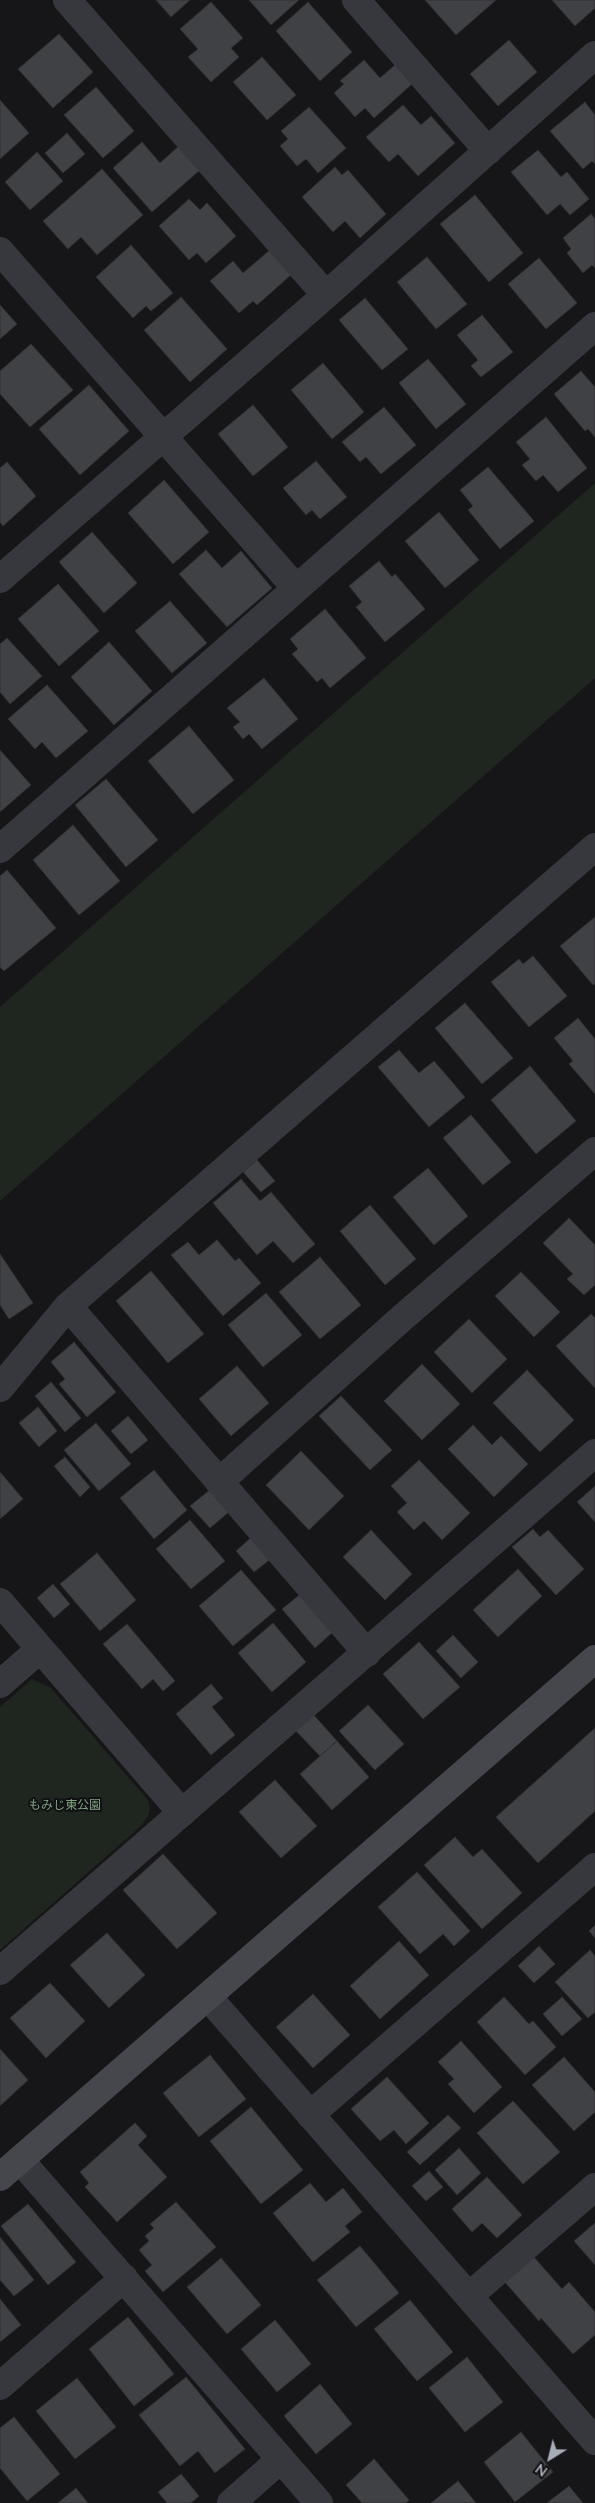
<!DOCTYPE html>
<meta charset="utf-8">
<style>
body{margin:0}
#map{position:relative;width:595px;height:2503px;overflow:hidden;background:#161618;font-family:Lato,sans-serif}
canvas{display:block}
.north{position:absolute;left:525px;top:2433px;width:50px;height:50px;-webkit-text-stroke:4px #111113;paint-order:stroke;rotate:216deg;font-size:14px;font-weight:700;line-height:20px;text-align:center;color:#a8adb8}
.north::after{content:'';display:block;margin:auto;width:18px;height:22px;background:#a8adb8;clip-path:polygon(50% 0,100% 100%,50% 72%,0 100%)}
</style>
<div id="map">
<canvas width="595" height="2503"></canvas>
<div class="north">N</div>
</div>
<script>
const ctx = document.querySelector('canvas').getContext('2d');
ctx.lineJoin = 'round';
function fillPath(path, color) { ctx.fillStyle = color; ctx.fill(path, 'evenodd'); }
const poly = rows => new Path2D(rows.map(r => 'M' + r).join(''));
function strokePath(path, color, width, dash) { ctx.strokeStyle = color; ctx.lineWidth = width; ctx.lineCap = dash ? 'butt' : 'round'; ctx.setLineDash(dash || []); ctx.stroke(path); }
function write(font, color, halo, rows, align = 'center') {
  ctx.font = font + ' Lato,"Noto Sans JP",sans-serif'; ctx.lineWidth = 4; ctx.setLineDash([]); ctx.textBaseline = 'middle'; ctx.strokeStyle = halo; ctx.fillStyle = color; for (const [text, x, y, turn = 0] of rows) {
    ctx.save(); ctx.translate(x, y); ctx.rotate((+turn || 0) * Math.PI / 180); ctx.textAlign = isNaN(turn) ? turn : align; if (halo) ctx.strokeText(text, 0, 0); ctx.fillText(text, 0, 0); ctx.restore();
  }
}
const green = poly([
 [595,483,595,678,0,1201,0,1007],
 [32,1679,51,1688,148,1800,150,1809,148,1816,142,1825,0,1950,0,1707]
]);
const building = poly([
 [156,0,190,0,171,17,156,0],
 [249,0,299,0,271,25,249,0],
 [425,0,496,0,456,35,425,0],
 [552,0,595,0,595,8,575,26,552,0],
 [211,2,243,38,231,48,239,57,211,82,188,57,198,49,180,29,211,2],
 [308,2,352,52,320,81,276,31,308,2],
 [59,34,93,72,53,108,18,69,59,34],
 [509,40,537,72,498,106,470,74,509,40],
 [262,57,296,95,267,120,233,82,262,57],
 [364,60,380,78,395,65,412,84,374,118,365,108,355,117,334,93,344,84,340,81,364,60],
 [96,87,134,131,103,158,64,115,96,87],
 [0,100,29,133,0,159,0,100],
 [585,102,595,115,595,164,592,161,583,169,550,131,585,102],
 [403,105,421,125,431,116,455,143,418,176,398,154,389,162,366,137,403,105],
 [309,107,346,148,318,173,306,159,297,166,280,146,288,139,281,131,309,107],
 [67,133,85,154,63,173,45,153,67,133],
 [142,142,160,163,180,145,201,169,152,212,113,168,142,142],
 [538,150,561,177,567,172,589,199,570,215,560,204,547,215,511,172,538,150],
 [37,152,63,181,30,210,5,182,37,152],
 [335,167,342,175,348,170,386,214,360,238,345,221,333,232,302,197,335,167],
 [102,169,143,215,97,255,81,237,68,249,43,221,102,169],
 [475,195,523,253,489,282,440,224,475,195],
 [189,199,200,210,207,203,236,236,206,263,197,253,189,260,159,226,189,199],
 [591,214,595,219,595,268,592,265,583,273,567,253,571,249,563,238,591,214],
 [131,245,173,293,151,311,146,306,133,318,96,277,131,245],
 [270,250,292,274,257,305,253,301,239,313,210,281,233,261,243,273,270,250],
 [427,257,467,304,436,329,397,282,427,257],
 [539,258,577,303,546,329,508,284,539,258],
 [181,297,227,349,190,382,144,330,181,297],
 [365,298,408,349,382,370,339,320,365,298],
 [0,305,17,324,0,339,0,305],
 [482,315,513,352,481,377,471,366,478,360,457,335,482,315],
 [31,344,73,390,30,427,0,394,0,371,31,344],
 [428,359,466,404,436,429,399,383,428,359],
 [323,363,364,412,332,439,291,390,323,363],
 [581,371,595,387,595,437,588,429,585,431,554,394,581,371],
 [89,385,129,431,80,475,39,429,89,385],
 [253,405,288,447,253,476,218,434,253,405],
 [384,407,416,445,381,474,366,457,360,462,342,442,384,407],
 [546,417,587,468,558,492,543,475,536,481,522,465,530,459,516,442,546,417],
 [316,461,347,497,320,519,312,510,306,515,283,488,316,461],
 [7,462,36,496,3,526,0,522,0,468,7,462],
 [488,467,534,521,500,549,468,510,473,506,460,490,488,467],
 [164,480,209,532,173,564,128,513,164,480],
 [439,512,479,560,445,588,405,541,439,512],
 [92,532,137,583,104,613,59,562,92,532],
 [206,550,222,568,241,551,272,588,227,627,179,574,206,550],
 [379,561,392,577,395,574,425,609,385,642,356,607,362,602,349,586,379,561],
 [58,584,99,631,59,666,18,619,58,584],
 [170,601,207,643,172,673,135,631,170,601],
 [325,609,366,658,330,688,322,678,317,682,292,654,298,649,290,639,325,609],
 [7,638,42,676,10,704,0,692,0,644,7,638],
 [109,642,152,691,114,725,71,677,109,642],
 [264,678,298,719,262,749,249,734,243,739,233,727,240,722,227,708,264,678],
 [47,685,88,731,56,758,42,742,35,749,8,719,47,685],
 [189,726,234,780,193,814,148,761,189,726],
 [0,750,31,785,0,812,0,750],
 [106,779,158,840,126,867,75,805,106,779],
 [73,825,120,881,79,915,33,860,73,825],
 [7,870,56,928,4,971,0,967,0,876,7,870],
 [595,917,595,984,593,985,560,946,595,917],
 [533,956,567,996,529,1027,491,982,519,959,523,964,533,956],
 [465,1003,513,1058,482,1084,435,1028,465,1003],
 [578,1018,595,1039,595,1094,569,1064,573,1061,554,1038,578,1018],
 [399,1050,419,1073,434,1061,465,1097,429,1127,378,1067,399,1050],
 [530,1066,576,1121,536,1154,491,1100,530,1066],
 [471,1115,511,1162,483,1185,443,1138,471,1115],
 [257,1160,275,1181,261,1192,243,1172,257,1160],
 [428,1168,468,1216,434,1245,393,1197,428,1168],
 [241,1179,260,1201,271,1192,315,1244,293,1263,273,1241,257,1255,213,1203,241,1179],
 [370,1205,416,1259,385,1285,340,1231,370,1205],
 [569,1218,595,1245,595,1285,584,1295,567,1279,573,1274,543,1243,569,1218],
 [217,1240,235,1261,239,1258,261,1283,223,1316,171,1255,188,1242,199,1255,217,1240],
 [0,1254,33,1303,9,1319,0,1305,0,1254],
 [320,1257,361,1305,320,1339,279,1292,320,1257],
 [151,1271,204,1334,168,1363,116,1301,151,1271],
 [521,1272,560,1312,534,1337,495,1296,521,1272],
 [266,1293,302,1335,263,1367,228,1325,266,1293],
 [591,1314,595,1318,595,1388,556,1346,591,1314],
 [469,1319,507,1359,472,1393,434,1352,469,1319],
 [74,1342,116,1392,87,1417,59,1384,65,1379,51,1362,74,1342],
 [422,1364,460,1404,422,1440,384,1401,422,1364],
 [237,1366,269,1403,231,1436,199,1399,237,1366],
 [527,1370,574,1420,540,1452,493,1403,527,1370],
 [51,1382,81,1418,65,1432,35,1396,51,1382],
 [341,1396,392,1450,370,1470,319,1416,341,1396],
 [38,1407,57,1431,39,1447,19,1423,38,1407],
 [128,1416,148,1440,131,1454,111,1431,128,1416],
 [96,1423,131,1464,99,1491,64,1450,96,1423],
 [473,1425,492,1445,501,1436,528,1464,494,1497,448,1449,473,1425],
 [301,1451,344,1496,309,1530,266,1485,301,1451],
 [65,1457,90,1487,80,1497,54,1466,65,1457],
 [419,1460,470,1513,442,1540,424,1521,414,1530,397,1512,407,1503,391,1486,419,1460],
 [154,1470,187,1510,154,1539,120,1498,154,1470],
 [0,1472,23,1499,0,1519,0,1472],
 [595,1486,595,1522,577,1502,595,1486],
 [211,1489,230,1511,210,1528,190,1506,211,1489],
 [190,1520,225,1561,191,1589,156,1549,190,1520],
 [533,1529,540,1537,548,1530,584,1569,556,1595,512,1547,533,1529],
 [371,1530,412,1574,385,1600,343,1557,371,1530],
 [253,1536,272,1558,254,1572,236,1551,253,1536],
 [97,1553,136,1600,100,1631,60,1584,97,1553],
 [518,1569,542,1596,498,1637,473,1610,518,1569],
 [241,1570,276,1610,233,1646,199,1606,241,1570],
 [53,1584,70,1604,54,1618,37,1598,53,1584],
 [302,1593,334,1631,315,1648,282,1609,302,1593],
 [273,1623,306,1662,272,1692,238,1653,273,1623],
 [127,1624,175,1681,163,1691,153,1679,142,1689,103,1644,127,1624],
 [453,1635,478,1662,461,1678,436,1651,453,1635],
 [419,1642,460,1687,423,1719,383,1674,419,1642],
 [211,1684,223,1698,212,1707,235,1735,211,1755,176,1714,211,1684],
 [368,1705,404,1744,375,1770,339,1731,368,1705],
 [312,1713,337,1741,320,1756,294,1729,312,1713],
 [595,1728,595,1811,538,1863,496,1817,595,1728],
 [337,1741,369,1777,332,1810,300,1774,337,1741],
 [275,1780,317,1826,281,1858,239,1812,275,1780],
 [455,1837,473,1857,482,1849,522,1893,482,1929,424,1865,455,1837],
 [163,1854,217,1913,177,1949,123,1890,163,1854],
 [417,1872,470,1931,454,1946,443,1934,420,1954,378,1907,417,1872],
 [595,1925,595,1938,589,1931,595,1925],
 [107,1933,145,1975,109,2008,70,1965,107,1933],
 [399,1941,429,1975,380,2019,350,1986,399,1941],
 [539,1946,555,1964,534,1983,518,1966,539,1946],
 [590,1950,595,1956,595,2012,588,2018,555,1982,590,1950],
 [50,1983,85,2021,46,2058,10,2018,50,1983],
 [313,1994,350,2035,313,2068,276,2027,313,1994],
 [504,1997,529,2024,533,2021,556,2047,525,2075,477,2022,504,1997],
 [562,1997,582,2019,562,2036,543,2014,562,1997],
 [461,2041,502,2087,474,2113,448,2084,454,2079,438,2062,461,2041],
 [0,2049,28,2080,0,2106,0,2049],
 [210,2055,246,2099,199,2137,163,2093,210,2055],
 [564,2057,595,2092,595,2112,574,2131,532,2085,564,2057],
 [387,2077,429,2123,406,2144,394,2130,380,2141,351,2109,387,2077],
 [513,2101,560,2152,523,2184,477,2133,513,2101],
 [251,2107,303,2170,261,2204,210,2141,251,2107],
 [448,2115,461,2128,420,2165,407,2152,448,2115],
 [135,2123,147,2136,138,2145,167,2177,117,2222,85,2187,89,2183,80,2172,135,2123],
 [459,2148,481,2173,457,2195,435,2170,459,2148],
 [429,2171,443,2187,426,2201,412,2186,429,2171],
 [487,2177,522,2215,497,2238,482,2223,472,2232,452,2209,487,2177],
 [310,2183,326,2202,343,2188,362,2212,345,2226,350,2232,313,2262,273,2213,310,2183],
 [176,2202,216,2247,163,2292,145,2271,152,2265,139,2250,149,2241,145,2236,154,2228,150,2224,176,2202],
 [28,2204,76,2262,48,2285,1,2226,28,2204],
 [595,2223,595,2265,574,2241,595,2223],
 [0,2237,34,2280,14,2296,0,2280,0,2237],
 [360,2246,399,2293,356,2327,317,2280,360,2246],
 [533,2256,562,2289,569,2282,595,2312,595,2335,573,2354,541,2318,539,2321,504,2281,533,2256],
 [221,2258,261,2305,227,2334,187,2287,221,2258],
 [0,2299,21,2325,0,2342,0,2299],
 [410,2300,453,2352,417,2381,374,2329,410,2300],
 [128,2317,174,2374,134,2406,89,2349,128,2317],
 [275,2320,311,2364,277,2392,241,2349,275,2320],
 [467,2357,503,2402,465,2432,429,2388,467,2357],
 [186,2377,245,2449,215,2473,198,2451,180,2466,139,2415,186,2377],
 [77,2378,116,2427,75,2459,36,2411,77,2378],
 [320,2384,352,2424,316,2454,284,2416,320,2384],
 [14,2417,60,2474,27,2501,0,2468,0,2428,14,2417],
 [521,2432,553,2472,515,2502,484,2462,521,2432],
 [374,2459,409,2500,406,2503,362,2503,346,2485,374,2459],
 [181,2474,199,2496,191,2503,167,2503,158,2492,181,2474],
 [458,2481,476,2503,431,2503,458,2481],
 [569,2486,583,2503,547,2503,569,2486],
 [76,2488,88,2503,58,2503,76,2488]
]);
const street = poly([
 [67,0,326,295],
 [356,0,488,151],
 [0,251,296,588],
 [0,579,326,295,595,55],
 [0,849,595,326],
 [68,1306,367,1653],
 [0,1388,68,1306,595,847],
 [219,1482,402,1318,595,1151],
 [0,1602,182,1813],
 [0,1684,40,1649],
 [0,1971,595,1453],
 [208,1997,595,2441],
 [310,2115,595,1867],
 [20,2160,319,2503],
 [469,2296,595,2187],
 [0,2386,124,2278],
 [231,2503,281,2459]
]);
const secondary = poly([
 [0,2177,595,1659]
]);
const parkNames = [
 ["もみじ東公園",65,1805]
];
fillPath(green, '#1e261f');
fillPath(building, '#404145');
strokePath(building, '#303034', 1);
strokePath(street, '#37383d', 28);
strokePath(secondary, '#45474d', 28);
write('12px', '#7fa381', '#111113', parkNames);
</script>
